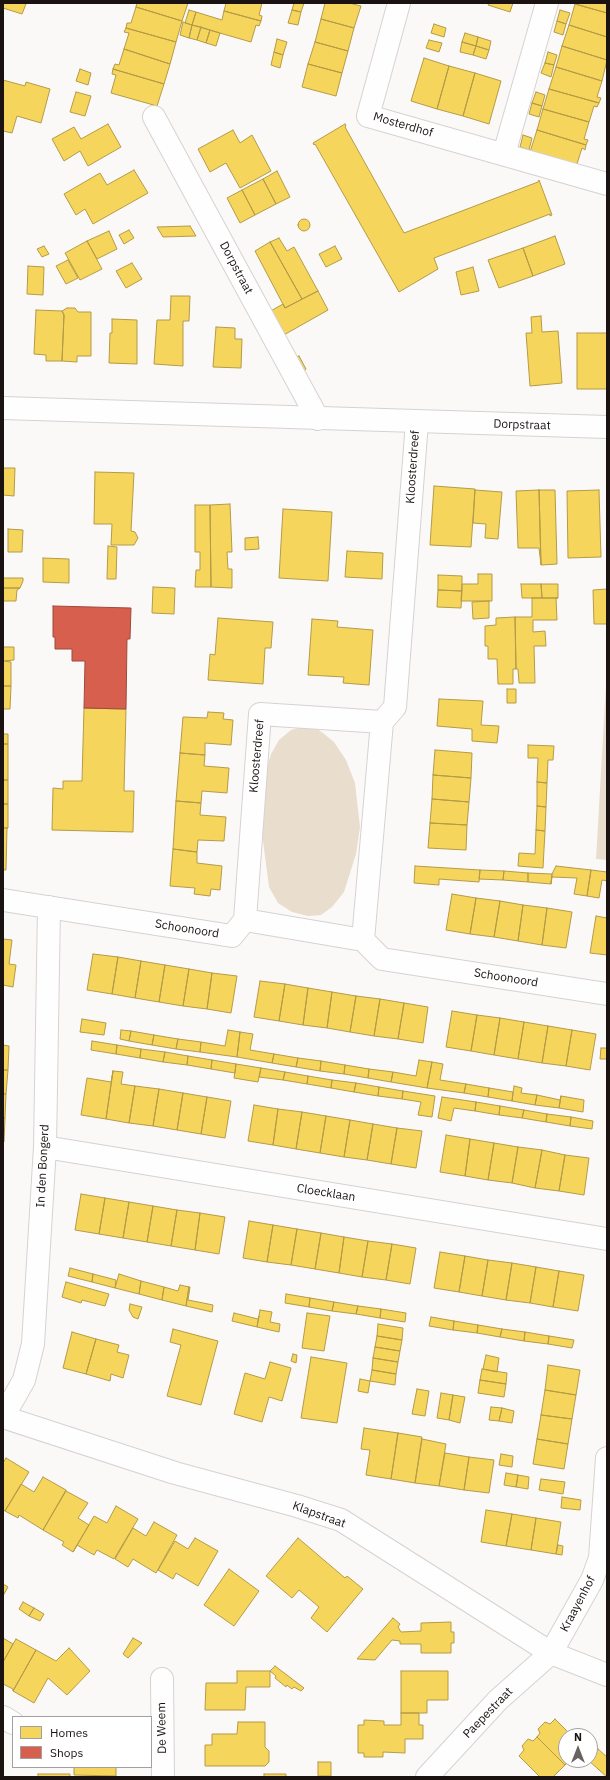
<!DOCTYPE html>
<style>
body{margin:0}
#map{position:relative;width:610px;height:1780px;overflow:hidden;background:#fbf8f8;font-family:"IBM Plex Sans",sans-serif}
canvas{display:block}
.frame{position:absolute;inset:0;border:4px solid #1a1312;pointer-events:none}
.legend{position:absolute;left:12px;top:1716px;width:140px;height:52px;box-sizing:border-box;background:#fff;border:1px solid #a3a1a0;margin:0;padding:5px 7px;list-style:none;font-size:12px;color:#1a1312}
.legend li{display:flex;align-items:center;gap:8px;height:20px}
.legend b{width:20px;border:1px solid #a3a1a0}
.north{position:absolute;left:558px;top:1728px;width:40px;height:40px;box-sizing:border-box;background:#fff;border:1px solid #a3a1a0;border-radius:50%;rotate:0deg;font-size:11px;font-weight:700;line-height:16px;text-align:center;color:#1a1312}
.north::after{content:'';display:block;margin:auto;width:14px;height:18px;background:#696362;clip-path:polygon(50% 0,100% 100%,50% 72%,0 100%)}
</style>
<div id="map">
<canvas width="610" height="1780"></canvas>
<div class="frame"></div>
<ul class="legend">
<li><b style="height:11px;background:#f6d55c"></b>Homes</li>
<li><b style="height:11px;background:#d6604d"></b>Shops</li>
</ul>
<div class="north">N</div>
</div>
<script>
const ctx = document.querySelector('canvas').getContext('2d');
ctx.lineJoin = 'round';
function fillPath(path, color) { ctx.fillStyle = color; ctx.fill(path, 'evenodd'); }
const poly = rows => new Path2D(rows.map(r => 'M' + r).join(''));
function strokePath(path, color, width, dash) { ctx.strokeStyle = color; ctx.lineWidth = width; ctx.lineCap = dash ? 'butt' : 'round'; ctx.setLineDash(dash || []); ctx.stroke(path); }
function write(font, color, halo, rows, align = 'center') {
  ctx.font = font + ' "IBM Plex Sans",sans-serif'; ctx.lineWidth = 4; ctx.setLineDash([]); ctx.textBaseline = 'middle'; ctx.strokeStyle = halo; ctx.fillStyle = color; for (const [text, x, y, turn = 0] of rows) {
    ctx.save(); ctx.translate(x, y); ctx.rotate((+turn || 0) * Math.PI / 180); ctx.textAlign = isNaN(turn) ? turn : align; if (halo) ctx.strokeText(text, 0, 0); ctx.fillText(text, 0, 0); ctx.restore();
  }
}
const green = poly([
 [607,667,607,860,596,859],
 [306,726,313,726,323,733,334,742,346,760,355,783,360,827,356,854,344,892,332,907,321,915,308,916,292,912,278,903,269,887,263,841,261,816,267,767,271,754,279,740,291,730]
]);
const homes = poly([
 [3,3,23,3,26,4,22,14,3,8,3,3],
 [137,3,188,3,182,21,136,7,137,3],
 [226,3,262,3,259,15,262,16,261,21,224,11,226,3],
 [294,3,304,3,301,12,292,10,294,3],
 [325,3,349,3,361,6,354,28,321,19,325,3],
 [489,3,513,3,510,12,488,5,489,3],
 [575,3,607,3,607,13,575,4,575,3],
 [575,4,607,13,607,37,569,25,575,4],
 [136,7,182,21,176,42,126,28,127,23,131,23,136,7],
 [189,10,196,12,192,25,185,23,189,10],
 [292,10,301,12,298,25,288,23,292,10],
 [560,10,570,13,566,24,557,21,560,10],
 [224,11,261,21,259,26,256,25,251,42,192,25,196,12,222,20,224,11],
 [321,19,354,28,348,51,315,42,321,19],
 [557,21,566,24,563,35,554,32,557,21],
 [183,22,192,25,189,38,180,35,183,22],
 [434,24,446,28,444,37,431,33,434,24],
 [192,25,201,27,197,40,189,38,192,25],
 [569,25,607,37,607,60,562,46,569,25],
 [201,27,210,30,206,43,197,40,201,27],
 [126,28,176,42,170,64,124,49,129,33,124,32,126,28],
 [210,30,220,33,216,46,206,43,210,30],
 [465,33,478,37,476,46,462,42,465,33],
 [478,37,491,41,489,50,476,46,478,37],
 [277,39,287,42,283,55,274,52,277,39],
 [429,40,442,43,439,52,426,48,429,40],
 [315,42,348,51,342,73,308,64,315,42],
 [462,42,476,46,473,55,460,52,462,42],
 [476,46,489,50,486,59,473,55,476,46],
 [562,46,607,60,602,81,556,67,562,46],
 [124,49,170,64,164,84,113,69,115,64,119,65,124,49],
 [274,52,283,55,280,68,271,65,274,52],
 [548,52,557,55,554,65,545,63,548,52],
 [424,58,449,66,437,109,411,101,424,58],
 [545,63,554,65,551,77,541,73,545,63],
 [308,64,342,73,336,96,302,87,308,64],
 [449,66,475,73,463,116,437,109,449,66],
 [556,67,602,81,597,97,601,98,599,103,549,89,556,67],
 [80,69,91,73,88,85,76,81,80,69],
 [113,69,164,84,157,106,111,93,116,75,112,74,113,69],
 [475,73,501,81,489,124,463,116,475,73],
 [3,80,25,86,26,82,50,89,41,123,17,116,12,133,3,131,3,80],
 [549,89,599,103,597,107,594,106,589,122,543,109,549,89],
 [76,92,91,96,85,116,70,112,76,92],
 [536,92,545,95,542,106,532,103,536,92],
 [532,103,542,106,539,117,529,114,532,103],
 [543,109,589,122,584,139,588,140,586,145,537,130,543,109],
 [108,124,121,147,88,166,80,151,64,161,52,139,74,127,81,139,108,124],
 [345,124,346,126,345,127,404,233,538,182,539,180,552,215,550,216,550,214,434,258,438,269,399,292,315,144,314,145,313,143,345,124],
 [233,130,240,143,252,135,271,171,240,188,226,163,210,172,198,149,233,130],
 [537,130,586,145,585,150,582,148,576,167,530,152,537,130],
 [523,135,532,138,529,150,520,147,523,135],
 [134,170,148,193,93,224,85,209,76,215,64,194,100,173,107,185,134,170],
 [277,171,290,197,276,204,263,179,277,171],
 [263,179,276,204,255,215,242,190,263,179],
 [242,190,255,215,240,223,227,198,242,190],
 '298 225a6 6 0 1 1 12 0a6 6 0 1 1-12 0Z',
 [190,226,196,236,163,237,157,227,190,226],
 [129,230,134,238,124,244,119,235,129,230],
 [109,231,117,249,97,259,87,241,109,231],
 [555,236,565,264,533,276,523,248,555,236],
 [279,238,287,251,294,247,318,291,302,299,270,242,279,238],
 [87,241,102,269,80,280,65,253,87,241],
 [270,242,302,299,285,308,255,251,270,242],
 [44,246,49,254,42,257,37,249,44,246],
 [335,246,342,259,326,267,319,254,335,246],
 [523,248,533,276,499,288,488,260,523,248],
 [68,260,78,278,66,284,56,266,68,260],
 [132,263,142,279,126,288,116,271,132,263],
 [28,266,44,267,43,295,27,294,28,266],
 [473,267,479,291,461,295,456,272,473,267],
 [318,291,328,310,282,336,269,312,283,304,285,308,318,291],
 [171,296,190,296,189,321,183,321,183,366,154,364,157,320,170,320,171,296],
 [67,308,75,308,78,312,91,312,91,356,77,356,77,362,62,361,64,315,62,311,67,308],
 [36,310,62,311,64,315,62,361,46,361,46,355,34,354,36,310],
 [541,316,542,332,558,331,562,383,530,386,526,333,532,333,531,317,541,316],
 [112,319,137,320,137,364,109,363,110,333,112,333,112,319],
 [216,327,235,328,235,339,242,339,241,368,213,367,216,327],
 [577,333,607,333,607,389,577,389,577,333],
 [299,356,306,369,298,374,290,361,299,356],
 [3,468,15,468,14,496,3,495,3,468],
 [95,472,134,473,131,531,135,532,138,538,134,545,111,545,112,524,94,524,95,472],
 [434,486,475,489,471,547,430,545,434,486],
 [475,490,502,492,498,539,485,538,486,524,473,523,475,490],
 [539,490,555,490,557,564,541,565,539,490],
 [539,490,541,565,539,548,518,548,516,491,539,490],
 [599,490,601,557,568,558,567,491,599,490],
 [230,504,232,552,227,552,228,569,232,569,232,588,211,587,210,505,230,504],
 [195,505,210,505,211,587,195,587,196,570,200,570,200,552,195,552,195,505],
 [283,509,332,512,328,581,279,578,283,509],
 [8,529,23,530,22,552,8,552,8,529],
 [258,537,259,549,245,550,245,538,258,537],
 [108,546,117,547,116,579,107,579,108,546],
 [347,551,383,553,382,579,345,577,347,551],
 [43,558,69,559,69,583,43,582,43,558],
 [478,574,492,574,492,601,461,601,462,584,478,584,478,574],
 [438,575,462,576,462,591,438,590,438,575],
 [3,578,23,578,23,581,20,588,3,588,3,578],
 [521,584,541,584,542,598,522,598,521,584],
 [541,584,558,584,558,598,542,598,541,584],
 [153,587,175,588,174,614,152,613,153,587],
 [3,588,20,588,17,590,16,601,3,601,3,588],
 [607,589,607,624,594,624,593,590,607,589],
 [438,590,462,591,461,608,437,607,438,590],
 [532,598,558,598,556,598,557,620,533,620,533,632,545,631,546,646,534,646,535,683,519,683,518,669,516,669,515,617,532,617,532,598],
 [489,601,489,618,473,619,472,602,489,601],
 [515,617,516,669,513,669,513,684,498,684,497,659,488,659,488,646,485,646,485,626,496,625,496,618,515,617],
 [218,618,273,622,271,648,265,648,263,684,208,680,210,654,215,655,218,618],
 [312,619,338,621,337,627,373,630,369,685,343,683,344,677,308,675,312,619],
 [3,647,14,647,14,660,3,661,3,647],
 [3,661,11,662,11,686,3,686,3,661],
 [3,686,11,686,10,709,3,709,3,686],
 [507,689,516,689,516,703,507,703,507,689],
 [439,699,483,701,481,725,499,726,497,743,472,741,472,729,437,726,439,699],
 [84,708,126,709,124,791,134,791,133,832,52,830,53,788,63,789,63,781,82,781,84,708],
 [208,712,224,713,223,719,233,720,231,745,205,743,205,755,180,753,183,717,207,718,208,712],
 [3,734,8,734,8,744,3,744,3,734],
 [3,744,8,744,8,780,3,780,3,744],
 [528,745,554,746,553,760,548,760,547,783,537,782,538,758,528,758,528,745],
 [435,750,472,753,471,778,433,775,435,750],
 [180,753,205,755,204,766,229,768,227,793,202,791,201,803,176,801,180,753],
 [433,775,471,778,469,802,432,799,433,775],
 [3,780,8,780,8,804,3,804,3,780],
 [537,782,547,783,546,807,537,806,537,782],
 [432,799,469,802,467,825,430,823,432,799],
 [176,801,201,803,200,815,226,817,224,841,198,840,197,852,173,849,176,801],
 [3,804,8,804,8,828,3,828,3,804],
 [537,806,546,807,545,831,536,830,537,806],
 [430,823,467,825,466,850,428,848,430,823],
 [3,828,8,828,7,828,6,870,3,870,3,828],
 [536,830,545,831,543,868,518,866,519,853,535,854,536,830],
 [173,849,197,852,197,863,222,866,220,890,211,889,210,896,194,894,195,888,170,886,173,849],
 [415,866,480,870,479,882,439,879,439,885,414,883,415,866],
 [556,866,591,870,587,896,574,894,577,878,552,877,551,884,552,874,556,866],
 [480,870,504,871,503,880,479,879,480,870],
 [591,870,607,872,607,881,602,880,599,898,587,896,591,870],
 [504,871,528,873,528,882,503,880,504,871],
 [528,873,552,874,551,884,528,882,528,873],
 [452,894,476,898,470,934,446,930,452,894],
 [476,898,500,901,494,937,470,934,476,898],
 [500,901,523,905,518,941,494,937,500,901],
 [523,905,547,908,542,945,518,941,523,905],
 [547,908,572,912,566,948,542,945,547,908],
 [596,916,607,918,607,955,590,953,596,916],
 [3,939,12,940,9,964,16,965,13,987,3,985,3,939],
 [93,954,118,957,112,994,87,990,93,954],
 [118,957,141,961,135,998,112,994,118,957],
 [141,961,165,965,159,1002,135,998,141,961],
 [165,965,189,969,183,1006,159,1002,165,965],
 [189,969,212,973,207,1009,183,1006,189,969],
 [212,973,237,976,231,1013,207,1009,212,973],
 [260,981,285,984,279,1021,254,1017,260,981],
 [285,984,308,988,303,1025,279,1021,285,984],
 [308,988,332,992,327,1028,303,1025,308,988],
 [332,992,356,996,350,1032,327,1028,332,992],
 [356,996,380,999,374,1036,350,1032,356,996],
 [380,999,404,1003,398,1039,374,1036,380,999],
 [404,1003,428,1007,423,1043,398,1039,404,1003],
 [452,1011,477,1015,471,1051,446,1047,452,1011],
 [477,1015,500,1018,494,1055,471,1051,477,1015],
 [500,1018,524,1022,518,1059,494,1055,500,1018],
 [82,1019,106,1023,104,1035,80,1032,82,1019],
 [524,1022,548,1026,542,1063,518,1059,524,1022],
 [548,1026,572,1030,566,1066,542,1063,548,1026],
 [121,1030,131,1031,129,1041,120,1039,121,1030],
 [228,1030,240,1032,237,1057,200,1052,201,1042,225,1046,228,1030],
 [572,1030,596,1034,590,1070,566,1066,572,1030],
 [131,1031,154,1035,152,1045,129,1041,131,1031],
 [240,1032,253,1034,250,1050,274,1054,272,1063,237,1057,240,1032],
 [154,1035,178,1039,176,1049,152,1045,154,1035],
 [178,1039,201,1042,200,1052,176,1049,178,1039],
 [92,1041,117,1045,116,1054,91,1050,92,1041],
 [3,1045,9,1046,8,1070,3,1070,3,1045],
 [117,1045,141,1049,140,1058,116,1054,117,1045],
 [601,1048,607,1048,607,1059,600,1059,601,1048],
 [141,1049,165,1052,163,1062,140,1058,141,1049],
 [165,1052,188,1056,187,1065,163,1062,165,1052],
 [274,1054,298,1058,296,1067,272,1063,274,1054],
 [188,1056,212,1060,211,1069,187,1065,188,1056],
 [298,1058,321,1061,320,1071,296,1067,298,1058],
 [212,1060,236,1064,235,1073,211,1069,212,1060],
 [419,1060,432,1062,427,1088,391,1082,393,1072,416,1076,419,1060],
 [321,1061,345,1065,344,1074,320,1071,321,1061],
 [432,1062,443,1064,440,1080,466,1084,464,1093,427,1088,432,1062],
 [236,1064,261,1068,258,1082,234,1078,236,1064],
 [345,1065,369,1069,368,1078,344,1074,345,1065],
 [261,1068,285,1072,283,1080,259,1077,261,1068],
 [369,1069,393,1072,391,1082,368,1078,369,1069],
 [3,1070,8,1070,6,1094,3,1094,3,1070],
 [113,1071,106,1119,81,1115,87,1078,111,1082,113,1071],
 [113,1071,123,1072,121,1084,135,1086,129,1123,106,1119,113,1071],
 [285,1072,308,1076,307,1084,283,1080,285,1072],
 [308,1076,332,1080,331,1088,307,1084,308,1076],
 [332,1080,356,1083,354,1092,331,1088,332,1080],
 [356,1083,379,1087,378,1096,354,1092,356,1083],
 [466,1084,489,1088,488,1097,464,1093,466,1084],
 [135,1086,159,1089,153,1126,129,1123,135,1086],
 [514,1086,522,1088,521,1093,537,1095,535,1105,512,1101,514,1086],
 [379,1087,403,1091,402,1099,378,1096,379,1087],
 [489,1088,513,1092,512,1101,488,1097,489,1088],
 [159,1089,183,1093,177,1130,153,1126,159,1089],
 [403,1091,435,1096,432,1117,418,1115,421,1102,402,1099,403,1091],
 [183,1093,207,1097,201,1134,177,1130,183,1093],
 [3,1094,6,1094,5,1118,3,1118,3,1094],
 [537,1095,560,1100,561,1096,559,1108,535,1105,537,1095],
 [561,1096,584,1100,583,1112,559,1108,561,1096],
 [207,1097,231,1101,225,1138,201,1134,207,1097],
 [442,1097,476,1102,475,1111,454,1108,451,1121,438,1118,442,1097],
 [476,1102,500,1106,499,1115,475,1111,476,1102],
 [254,1105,278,1109,273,1145,248,1141,254,1105],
 [500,1106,524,1110,522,1118,499,1115,500,1106],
 [278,1109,302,1112,296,1149,273,1145,278,1109],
 [524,1110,547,1114,546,1122,522,1118,524,1110],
 [302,1112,326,1116,320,1153,296,1149,302,1112],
 [547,1114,571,1117,570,1126,546,1122,547,1114],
 [326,1116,350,1120,344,1157,320,1153,326,1116],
 [571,1117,593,1121,592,1129,570,1126,571,1117],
 [3,1118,5,1118,4,1142,3,1142,3,1118],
 [350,1120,373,1124,367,1160,344,1157,350,1120],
 [373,1124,397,1128,391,1164,367,1160,373,1124],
 [397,1128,422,1131,416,1168,391,1164,397,1128],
 [446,1135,470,1139,465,1176,440,1172,446,1135],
 [470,1139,494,1143,488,1180,465,1176,470,1139],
 [494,1143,518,1147,512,1183,488,1180,494,1143],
 [518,1147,542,1150,535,1188,512,1183,518,1147],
 [542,1150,565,1155,559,1191,535,1188,542,1150],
 [565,1155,589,1158,584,1195,559,1191,565,1155],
 [81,1194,105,1198,99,1234,75,1230,81,1194],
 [105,1198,129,1202,123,1238,99,1234,105,1198],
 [129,1202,153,1206,147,1242,123,1238,129,1202],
 [153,1206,177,1210,171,1246,147,1242,153,1206],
 [177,1210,200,1213,195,1250,171,1246,177,1210],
 [200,1213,225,1217,219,1254,195,1250,200,1213],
 [249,1221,273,1225,267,1262,243,1258,249,1221],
 [273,1225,297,1229,291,1265,267,1262,273,1225],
 [297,1229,321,1233,315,1269,291,1265,297,1229],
 [321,1233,344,1237,339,1273,315,1269,321,1233],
 [344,1237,368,1241,362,1277,339,1273,344,1237],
 [368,1241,392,1244,386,1280,362,1277,368,1241],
 [392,1244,416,1248,410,1284,386,1280,392,1244],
 [440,1252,465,1256,459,1292,434,1288,440,1252],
 [465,1256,488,1260,482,1296,459,1292,465,1256],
 [488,1260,512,1263,506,1300,482,1296,488,1260],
 [512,1263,536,1267,530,1303,506,1300,512,1263],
 [536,1267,559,1271,553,1307,530,1303,536,1267],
 [70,1268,93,1274,92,1282,68,1276,70,1268],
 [559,1271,584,1275,578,1311,553,1307,559,1271],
 [93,1274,116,1280,115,1288,92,1282,93,1274],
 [119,1274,141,1281,139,1294,115,1288,119,1274],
 [141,1281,164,1287,162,1300,139,1294,141,1281],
 [66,1282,109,1294,105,1306,82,1300,81,1303,62,1297,66,1282],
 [180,1285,189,1287,186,1306,162,1300,164,1287,178,1291,180,1285],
 [189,1287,190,1287,188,1300,213,1305,212,1312,186,1306,189,1287],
 [286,1294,310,1298,309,1307,285,1303,286,1294],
 [310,1298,334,1302,332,1311,309,1307,310,1298],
 [334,1302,358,1306,356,1314,332,1311,334,1302],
 [130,1304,142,1307,138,1319,133,1317,129,1310,130,1304],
 [358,1306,381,1309,380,1318,356,1314,358,1306],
 [381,1309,406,1313,405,1322,380,1318,381,1309],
 [260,1310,272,1312,270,1322,280,1324,279,1332,257,1327,260,1310],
 [234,1313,258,1319,259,1316,257,1327,232,1321,234,1313],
 [307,1313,330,1316,324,1351,302,1348,307,1313],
 [431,1317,454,1321,453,1330,429,1326,431,1317],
 [454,1321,478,1325,477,1333,453,1330,454,1321],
 [378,1324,403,1328,402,1340,377,1336,378,1324],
 [478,1325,502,1329,500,1337,477,1333,478,1325],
 [173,1329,218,1341,201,1405,167,1396,181,1345,170,1342,173,1329],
 [502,1329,525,1332,524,1341,500,1337,502,1329],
 [72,1332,96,1339,86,1374,63,1368,72,1332],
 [525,1332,549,1336,548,1344,524,1341,525,1332],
 [377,1336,402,1340,400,1351,375,1347,377,1336],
 [549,1336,574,1340,572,1348,548,1344,549,1336],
 [96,1339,119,1345,117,1352,129,1355,123,1378,111,1374,110,1381,86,1374,96,1339],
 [375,1347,400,1351,398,1362,373,1358,375,1347],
 [293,1354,297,1355,296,1363,291,1361,293,1354],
 [486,1355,499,1358,497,1372,483,1369,486,1355],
 [311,1357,347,1363,337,1423,301,1418,311,1357],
 [373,1358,398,1362,396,1374,372,1370,373,1358],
 [270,1362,291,1368,282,1401,269,1397,262,1422,234,1414,245,1373,265,1379,270,1362],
 [548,1365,580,1370,576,1395,545,1390,548,1365],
 [482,1369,507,1373,506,1384,480,1380,482,1369],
 [372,1370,396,1374,395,1385,370,1381,372,1370],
 [360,1379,370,1381,368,1393,358,1391,360,1379],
 [480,1380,506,1384,504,1397,478,1393,480,1380],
 [417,1389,429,1391,425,1416,412,1414,417,1389],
 [545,1390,576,1395,572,1419,541,1415,545,1390],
 [441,1393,453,1395,449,1420,437,1418,441,1393],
 [453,1395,465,1397,460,1423,449,1420,453,1395],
 [491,1407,502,1408,499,1421,489,1420,491,1407],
 [502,1408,514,1411,512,1423,499,1421,502,1408],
 [541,1415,572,1419,568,1444,537,1439,541,1415],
 [364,1428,398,1433,391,1479,366,1475,370,1450,361,1449,364,1428],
 [398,1433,422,1437,415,1483,391,1479,398,1433],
 [422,1439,446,1444,439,1486,415,1483,422,1439],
 [537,1439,568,1444,564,1469,533,1464,537,1439],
 [445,1453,469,1457,464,1490,439,1486,445,1453],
 [501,1454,513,1456,512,1467,499,1465,501,1454],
 [469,1457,494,1460,489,1493,464,1490,469,1457],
 [6,1458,29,1472,5,1511,3,1510,3,1463,6,1458],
 [506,1473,518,1475,516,1487,504,1485,506,1473],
 [518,1475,529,1477,528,1489,516,1487,518,1475],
 [43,1477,66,1490,43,1530,19,1515,18,1518,5,1511,21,1484,34,1492,43,1477],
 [541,1479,565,1482,563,1494,539,1490,541,1479],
 [66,1491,88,1503,78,1518,89,1525,73,1552,62,1545,64,1542,43,1530,66,1491],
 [562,1497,581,1500,580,1510,561,1508,562,1497],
 [116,1506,138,1519,114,1559,97,1550,94,1555,77,1545,73,1552,94,1516,107,1523,116,1506],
 [486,1510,512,1514,506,1546,481,1542,486,1510],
 [512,1514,536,1518,531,1550,506,1546,512,1514],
 [536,1518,561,1522,556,1554,531,1550,536,1518],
 [154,1522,177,1535,156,1573,133,1559,128,1567,115,1559,133,1528,146,1536,154,1522],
 [195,1538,218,1551,198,1586,176,1573,173,1579,158,1570,175,1541,188,1549,195,1538],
 [298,1538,345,1578,347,1576,363,1589,327,1632,311,1618,319,1607,299,1590,292,1598,266,1576,298,1538],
 [558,1545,563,1546,562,1555,556,1554,558,1545],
 [229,1569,259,1591,234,1626,204,1605,229,1569],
 [3,1584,8,1587,3,1596,3,1584],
 [23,1602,34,1608,29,1616,19,1609,23,1602],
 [34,1608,44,1614,40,1621,29,1616,34,1608],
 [393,1618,400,1624,398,1627,401,1632,421,1631,421,1623,451,1622,451,1632,454,1632,454,1643,451,1643,451,1653,421,1653,421,1644,400,1644,400,1641,392,1640,375,1660,357,1659,393,1618],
 [3,1638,13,1644,3,1662,3,1638],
 [133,1638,142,1643,128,1658,123,1654,133,1638],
 [16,1639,36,1650,13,1691,13,1689,3,1684,3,1662,16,1639],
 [69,1648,90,1671,67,1695,48,1678,34,1703,13,1691,36,1650,56,1661,69,1648],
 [275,1666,304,1688,301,1691,294,1687,292,1689,287,1685,286,1687,275,1678,276,1676,270,1671,275,1666],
 [237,1671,270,1671,270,1687,246,1687,245,1710,205,1710,206,1683,237,1683,237,1671],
 [401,1671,448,1671,448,1700,427,1700,427,1713,401,1713,401,1671],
 [401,1713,419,1713,419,1725,423,1725,423,1739,405,1739,405,1753,383,1752,383,1757,364,1757,364,1753,358,1753,358,1725,364,1725,364,1720,384,1721,384,1725,401,1725,401,1713],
 [555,1719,572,1736,566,1736,566,1760,570,1760,565,1765,537,1737,540,1733,538,1729,545,1722,550,1724,555,1719],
 [238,1722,265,1722,265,1747,269,1751,269,1762,265,1766,205,1766,205,1745,212,1745,212,1734,237,1734,238,1722],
 [537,1737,565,1765,553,1777,540,1777,519,1756,524,1750,522,1746,528,1739,533,1741,537,1737],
 [598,1749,607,1757,607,1777,588,1760,590,1760,590,1757,598,1749],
 [318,1762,331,1762,331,1776,318,1776,318,1762],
 [74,1767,116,1767,116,1776,74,1775,74,1767],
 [38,1774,70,1774,70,1777,38,1777,38,1774],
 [264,1774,286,1774,286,1777,264,1777,264,1774]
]);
const shops = poly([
 [53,606,131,608,130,639,127,639,126,709,84,708,85,661,72,661,72,649,55,649,55,637,53,637,53,606]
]);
const minor = poly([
 [399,3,368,116,607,184],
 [154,117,318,419],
 [504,154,547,3],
 [417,422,395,707,382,722,363,940,382,959,607,994],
 [3,900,232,936,245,920,363,940],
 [245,920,260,714,382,722],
 [45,1147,607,1239],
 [3,1417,175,1473,297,1506,341,1520,551,1653,607,1675],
 [3,1417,24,1380,33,1344,45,1147,49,907],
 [162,1679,163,1777],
 [3,1717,13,1723],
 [427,1777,498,1700,551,1653,592,1580,600,1558,607,1458]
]);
const tertiary = poly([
 [3,408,607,427]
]);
const streetNames = [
 ["Mosterdhof",403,125,16],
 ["Dorpstraat",236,268,62],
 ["Dorpstraat",522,425,2],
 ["Kloosterdreef",413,467,-86],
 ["Kloosterdreef",257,756,-85],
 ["Schoonoord",187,929,9],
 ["Schoonoord",506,978,9],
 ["In den Bongerd",43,1166,-87],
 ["Cloecklaan",326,1193,9],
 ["Klapstraat",319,1515,20],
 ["Kraayenhof",578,1604,-62],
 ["Paepestraat",488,1713,-46],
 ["De Weem",162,1728,-91]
];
fillPath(green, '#e9decd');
fillPath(homes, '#f6d55c');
strokePath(homes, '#b49b46', 1);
fillPath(shops, '#d6604d');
strokePath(shops, '#9e493b', 1);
strokePath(minor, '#d7d2d2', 24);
strokePath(tertiary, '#d7d2d2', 24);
strokePath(minor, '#fefefe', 22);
strokePath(tertiary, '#fefefe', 22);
write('12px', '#1a1312', '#fff', streetNames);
</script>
